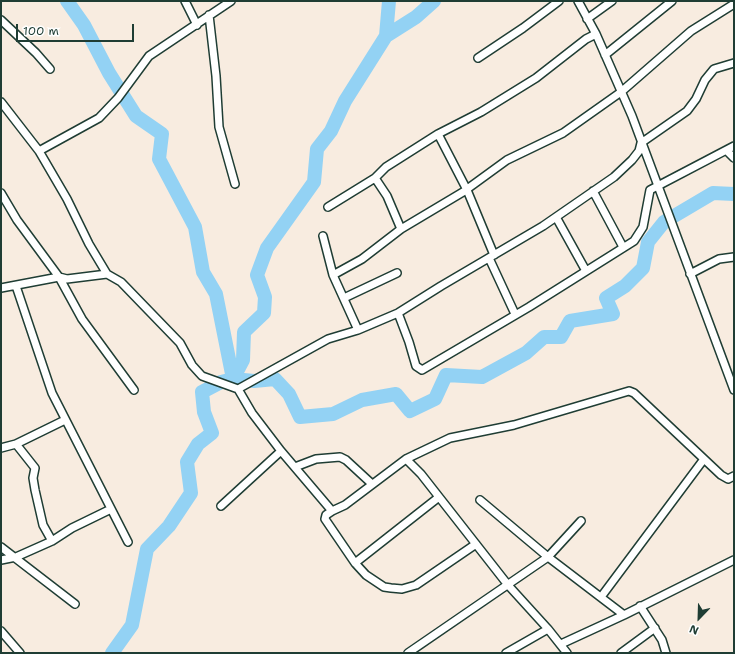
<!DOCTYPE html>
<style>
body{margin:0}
#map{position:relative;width:735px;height:654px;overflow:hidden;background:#f8ece0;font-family:"Shantell Sans",sans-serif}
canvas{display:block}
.frame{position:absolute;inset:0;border:2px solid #1f3d34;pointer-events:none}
.north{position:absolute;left:679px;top:598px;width:40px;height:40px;-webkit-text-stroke:3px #fff;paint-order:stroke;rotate:203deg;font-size:11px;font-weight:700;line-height:16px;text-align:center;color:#1f3d34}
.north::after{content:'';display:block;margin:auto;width:14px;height:18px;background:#1f3d34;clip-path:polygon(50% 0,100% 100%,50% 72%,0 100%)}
.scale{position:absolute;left:16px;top:24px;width:118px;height:18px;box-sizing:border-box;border:2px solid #1f3d34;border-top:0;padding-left:5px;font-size:12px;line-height:14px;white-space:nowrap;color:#1f3d34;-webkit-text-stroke:3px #fff;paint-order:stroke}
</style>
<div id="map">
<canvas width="735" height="654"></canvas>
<div class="frame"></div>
<div class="north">N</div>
<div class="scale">100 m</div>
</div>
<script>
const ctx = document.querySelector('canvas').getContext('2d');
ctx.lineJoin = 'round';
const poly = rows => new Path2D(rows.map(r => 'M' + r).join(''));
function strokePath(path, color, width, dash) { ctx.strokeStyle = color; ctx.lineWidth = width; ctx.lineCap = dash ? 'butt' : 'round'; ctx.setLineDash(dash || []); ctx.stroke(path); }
const river = poly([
 [67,1,84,25,109,73,136,116,162,134,159,159,195,227,203,272,216,294,233,379],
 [386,36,416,17,434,1],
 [233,379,243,360,244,332,264,313,265,297,257,275,267,248,314,182,317,149,331,131,345,101,386,36,389,1],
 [112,653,132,625,147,549,169,526,191,493,187,462,198,444,212,433,204,412,202,392,221,382,233,379,254,381,275,379,289,394,300,417,333,414,362,400,396,394,410,411,435,399,446,375,482,377,526,353,544,337,561,337,570,321,613,314,606,298,625,286,643,268,648,242,664,222,713,193,734,194]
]);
const minor = poly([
 [185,1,197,25],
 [578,1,596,34,632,116,734,390],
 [209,15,216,76,219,127,235,184],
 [587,19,612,1],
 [1,20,36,53,50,69],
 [605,55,672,1],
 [478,58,523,28,559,1],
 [1,102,39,151,67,199,89,244,107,274,121,282,180,343,192,365,202,376,238,389,252,413,281,451,332,511,345,505,406,459,421,474,508,585,548,629,567,653],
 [438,134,481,112,536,78,586,39,596,34],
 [39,151,99,118,118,98,149,56,231,1],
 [727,151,734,158],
 [593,191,623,247],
 [1,193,17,220,59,277,82,319,134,390],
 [328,207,375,178],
 [556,217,586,271],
 [401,229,387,196,375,178,386,167,438,134,467,190,494,255],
 [323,236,333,275],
 [489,258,515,314],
 [690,274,719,259,734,257],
 [16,286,52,393,128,542],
 [1,288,59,277,67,279,107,274],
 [344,298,397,273],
 [398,313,409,342,416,366,422,370,529,307,634,241,643,227,650,190,734,146],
 [358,330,333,275,362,259,401,229,463,192,507,160,563,133,621,92,691,31,734,4],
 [238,389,328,339,358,330,398,313,441,286,543,226,614,177,632,160,639,151,641,143,687,111,696,99,705,80,714,69,734,63],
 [16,444,35,468,33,478,35,490,43,525,52,541],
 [1,448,16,444,65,420],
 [406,459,450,438,514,425,629,391,634,393,721,475,728,479,734,476],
 [295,467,316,459,340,457,346,460,372,484],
 [480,500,548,557,581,521],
 [221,506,281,451],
 [332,511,326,515,325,519,355,563,366,575,384,587,391,588,402,589,416,585,476,544],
 [1,547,75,604],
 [1,560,16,557,52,541,72,528,111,509],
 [355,563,439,497],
 [601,597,704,459],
 [640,606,662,640,666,653],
 [1,631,20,653],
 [561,644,624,615,734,560],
 [408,653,548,557,624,615],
 [506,653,548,629],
 [621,653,655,628]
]);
strokePath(river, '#93d2f4', 14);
strokePath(minor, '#1f3d34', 10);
strokePath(minor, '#fff', 7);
</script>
